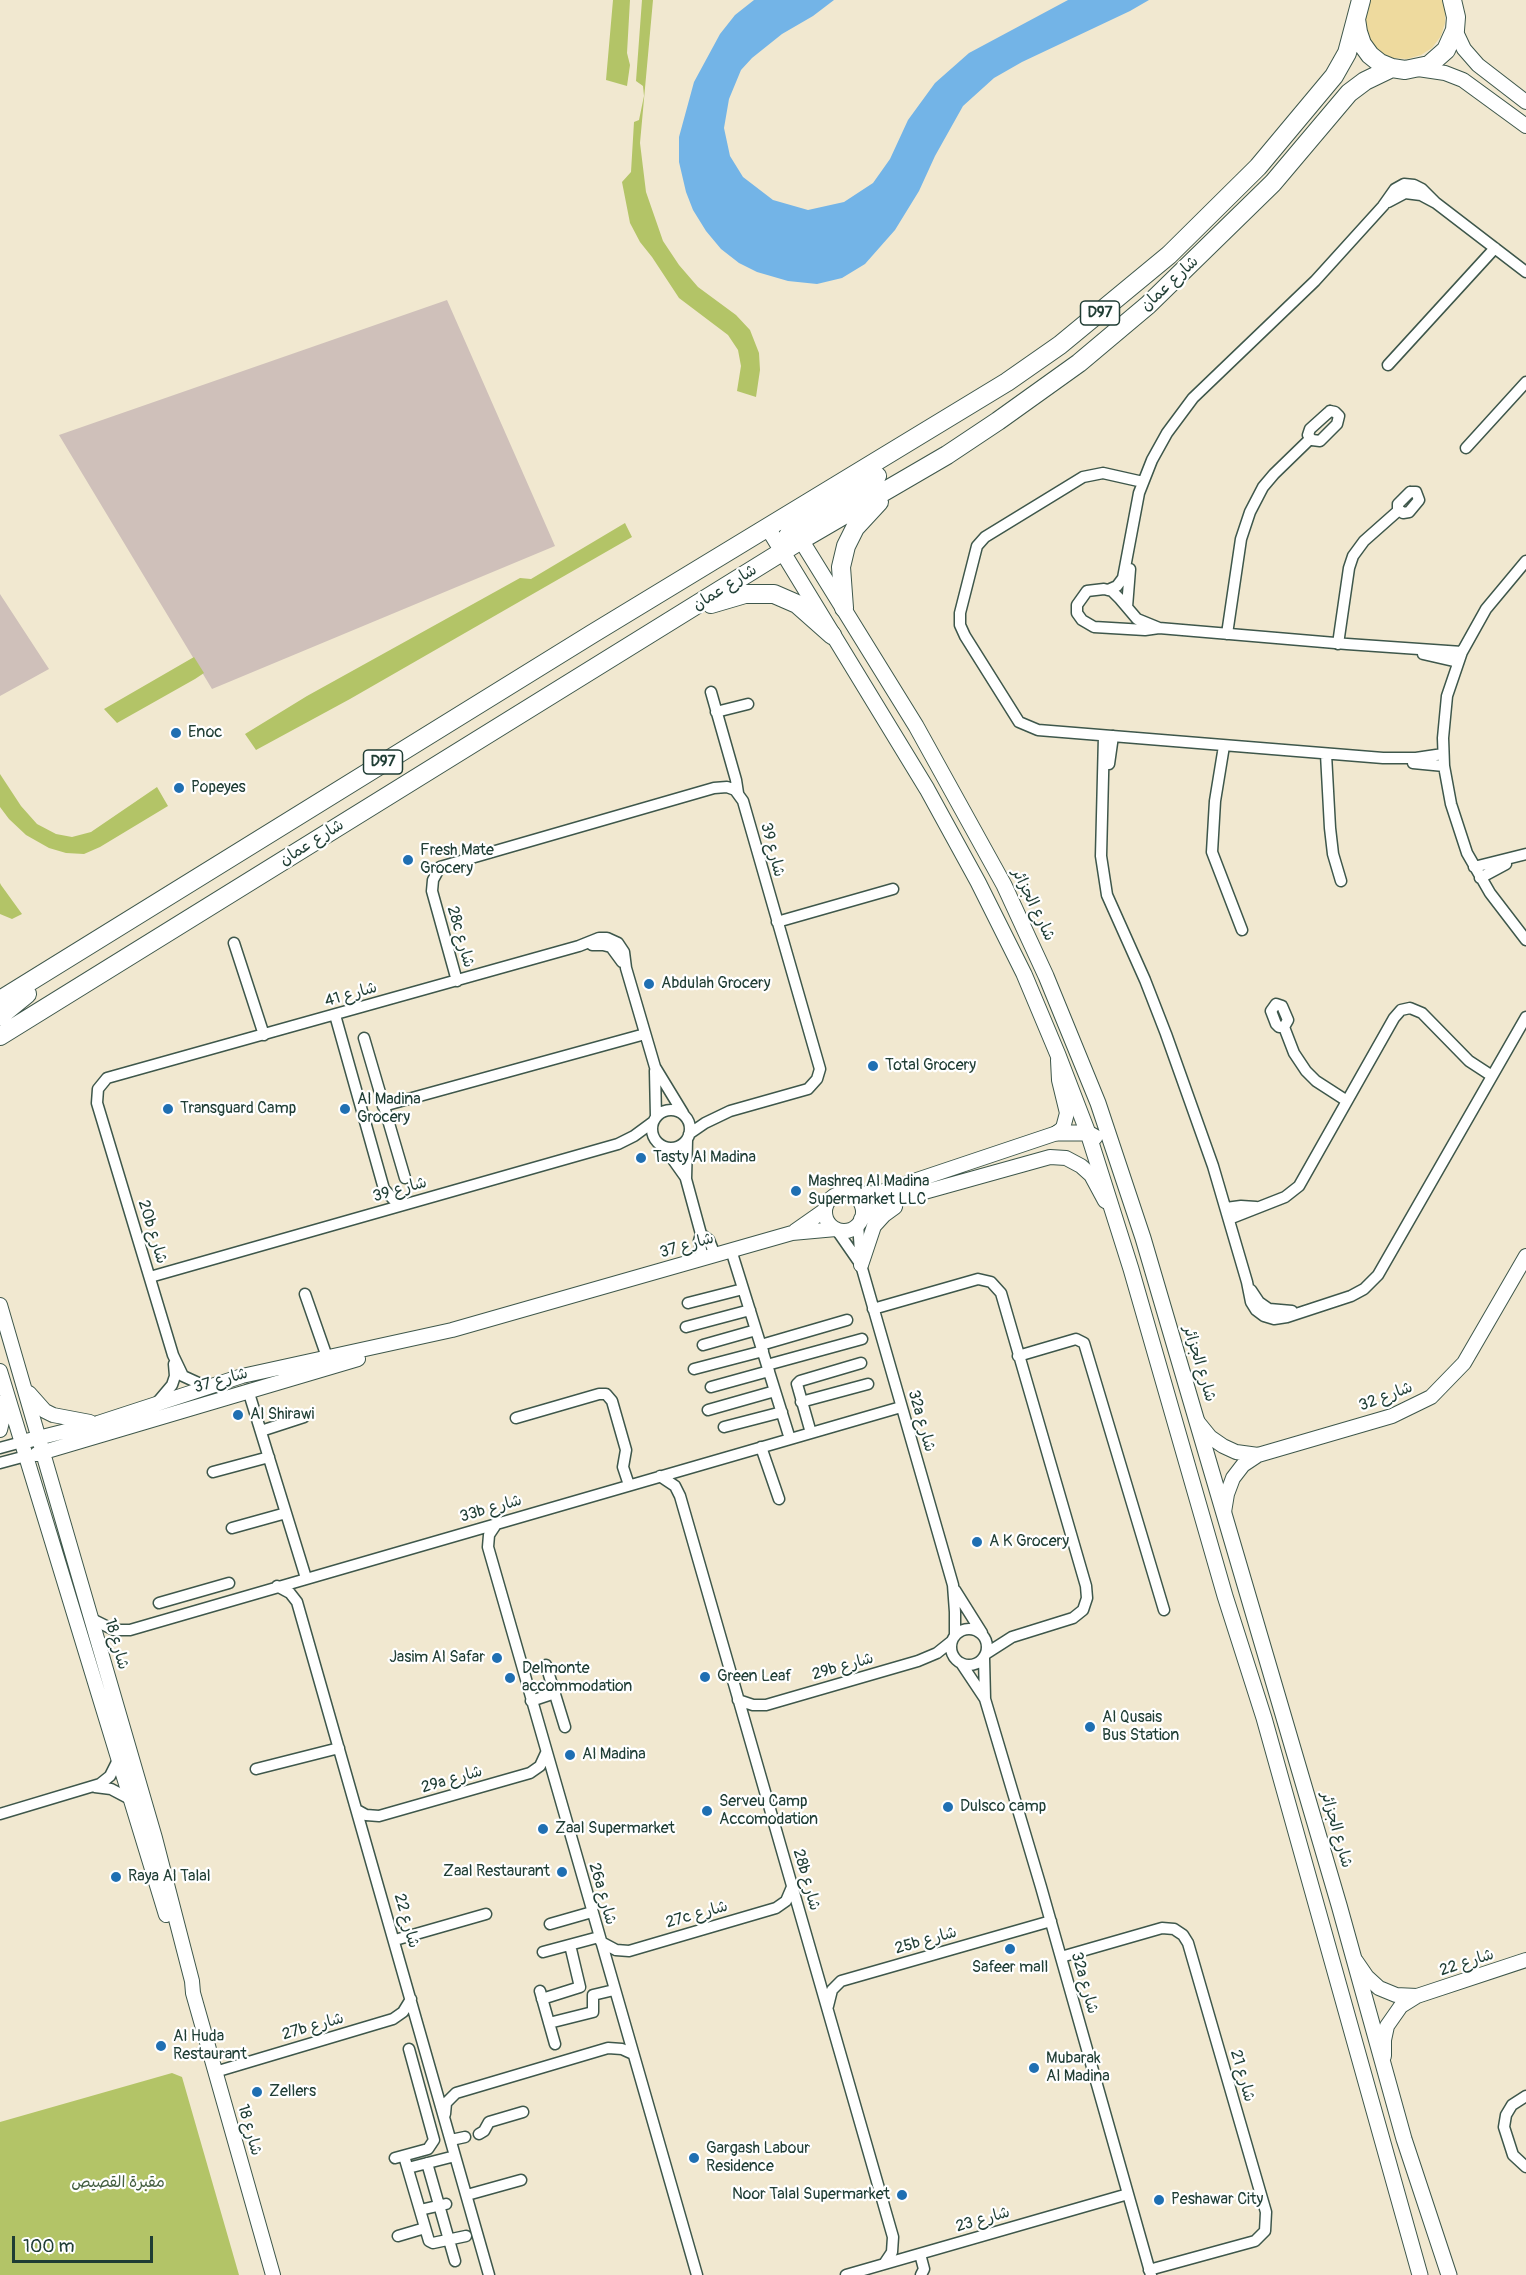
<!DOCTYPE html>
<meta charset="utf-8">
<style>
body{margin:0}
#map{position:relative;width:1526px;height:2275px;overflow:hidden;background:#f1e8d0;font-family:Pangolin,sans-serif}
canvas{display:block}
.scale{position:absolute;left:12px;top:2236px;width:141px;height:27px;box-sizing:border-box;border:3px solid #1f3d34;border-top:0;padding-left:8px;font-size:18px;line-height:21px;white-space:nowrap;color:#1f3d34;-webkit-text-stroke:4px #fff;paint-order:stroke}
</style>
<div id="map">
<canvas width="1526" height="2275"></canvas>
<div class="scale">100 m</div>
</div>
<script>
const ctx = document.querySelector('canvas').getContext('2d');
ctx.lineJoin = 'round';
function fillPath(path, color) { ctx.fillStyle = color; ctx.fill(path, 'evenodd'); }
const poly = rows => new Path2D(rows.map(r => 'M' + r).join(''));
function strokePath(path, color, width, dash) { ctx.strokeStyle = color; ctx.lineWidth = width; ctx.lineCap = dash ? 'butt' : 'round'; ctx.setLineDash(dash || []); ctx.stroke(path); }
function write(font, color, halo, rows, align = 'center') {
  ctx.font = font + ' Pangolin,"Playpen Sans Arabic",sans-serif'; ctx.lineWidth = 4.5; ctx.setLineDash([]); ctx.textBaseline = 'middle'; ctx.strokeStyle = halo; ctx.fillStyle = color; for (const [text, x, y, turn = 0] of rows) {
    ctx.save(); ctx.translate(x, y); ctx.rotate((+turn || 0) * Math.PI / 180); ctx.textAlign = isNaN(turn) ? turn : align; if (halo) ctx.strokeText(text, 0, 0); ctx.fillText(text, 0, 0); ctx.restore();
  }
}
const industrial = poly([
 [447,300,555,546,212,689,59,435],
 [0,594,49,669,0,696]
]);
const green = poly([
 [613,0,630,0,627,53,630,65,627,86,606,80],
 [642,0,653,0,640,143,646,192,663,241,679,265,698,287,736,315,750,330,759,353,760,370,756,397,737,391,741,366,738,350,728,335,679,298,652,257,640,242,630,223,622,182,631,172,634,122,639,120,644,96,643,86,636,81],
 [625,523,632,537,350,699,256,750,245,734,307,696,520,578,531,579],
 [194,657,204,673,195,679,117,723,104,709],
 [0,774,21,806,37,824,56,834,72,837,91,832,157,787,168,806,100,847,84,854,66,853,49,848,26,835,9,819,0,807],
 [0,883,1,885,22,914,12,919,0,914],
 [172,2073,182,2077,239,2275,0,2275,0,2122]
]);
const sand = poly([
 [1364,0,1442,0,1445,9,1445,23,1441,36,1432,48,1421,55,1407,59,1393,58,1380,53,1370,43,1363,31]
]);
const water = poly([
 [754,0,834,0,813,16,782,34,752,58,741,70,729,99,724,128,730,156,743,177,773,200,808,210,844,202,873,183,890,159,908,120,935,83,969,53,1068,0,1149,0,1130,11,1022,62,994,78,963,106,935,156,919,191,895,230,865,264,842,278,817,284,788,281,757,272,739,263,721,249,706,231,693,210,686,192,679,162,679,137,694,82,720,34,735,15]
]);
const minor = poly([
 [1388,202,1405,193,1421,195,1436,203,1526,272],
 [1388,365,1495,248],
 [1330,411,1335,412,1339,416,1337,424,1320,441,1312,440,1308,435,1310,429,1330,411],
 [1466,448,1526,382],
 [1143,482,1103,473,1083,477,985,537,977,546,960,613,960,625,965,636,1019,722,1038,730,1383,758,1416,758,1443,754],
 [1410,492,1416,492,1419,500,1409,512,1403,513,1398,509,1398,504,1410,492],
 [1526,561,1486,609,1462,652,1447,696,1443,738,1444,766,1451,804,1467,853,1490,893,1526,940],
 [1108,590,1117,586,1123,578,1139,493,1152,460,1167,433,1193,398,1315,281,1383,206,1395,189,1404,184,1414,185,1422,189,1436,203],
 [1127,607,1130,569],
 [1159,628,1145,630,1094,627,1082,620,1077,613,1077,605,1087,591,1104,589,1112,591,1120,599,1137,619,1159,628,1347,644,1462,652],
 [1227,634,1241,539,1250,512,1263,487,1274,474,1310,439],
 [1338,644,1349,568,1353,556,1364,541,1399,510],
 [1423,654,1458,662],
 [711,692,736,780,738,793],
 [716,712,748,704],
 [1104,736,1101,856,1107,895,1145,980,1166,1034,1213,1166,1247,1282,1251,1302,1256,1310,1264,1316,1274,1319,1287,1317,1351,1296,1364,1289,1378,1275,1526,1017],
 [1224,746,1215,801,1212,852,1242,930],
 [1326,754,1330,828,1333,854,1341,881],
 [1413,763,1444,766],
 [1109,764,1113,736],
 [1474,867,1526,854],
 [1480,878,1506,864],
 [777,922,893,889],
 [234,943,264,1035],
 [592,945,603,945,611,947,622,962],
 [457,981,432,891,433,880,440,867,714,788,727,787,735,790,743,801,820,1069,817,1079,808,1089,730,1111,705,1123,689,1134],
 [1276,1004,1282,1006,1288,1020,1284,1027,1279,1027,1276,1024,1271,1011,1276,1004],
 [335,1015,384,1189,395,1201,404,1204],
 [1284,1027,1294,1053,1306,1071,1316,1081,1347,1101],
 [364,1038,405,1178],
 [655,1071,656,1117],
 [383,1106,645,1034],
 '652 1129a19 19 0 1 1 38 0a19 19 0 1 1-38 0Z',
 [687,1140,686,1179,701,1234,699,1241,703,1258],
 [664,1147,686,1178],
 [1226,1208,1241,1206,1256,1207],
 [1229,1219,1285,1197,1299,1186,1394,1018,1401,1010,1410,1008,1422,1013,1469,1061,1492,1076],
 [858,1224,861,1265,953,1585,955,1612,955,1636],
 [836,1229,861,1265],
 [701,1234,709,1240,715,1255],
 [731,1250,790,1439],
 [150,1277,618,1144,634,1136,653,1122],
 [1251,1290,1259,1302,1269,1309,1292,1311],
 [305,1294,327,1357],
 [688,1303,743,1289],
 [873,1309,978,1279,991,1282,1001,1293,1086,1586,1087,1598,1083,1610,1073,1618,1012,1637,987,1653],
 [686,1327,750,1310],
 [703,1345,756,1330],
 [761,1345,847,1320],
 [1018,1356,1076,1339,1084,1343,1164,1610],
 [767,1365,862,1339],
 [694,1369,763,1351],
 [207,1387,183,1376,173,1355,97,1103,98,1089,107,1078,579,946,599,938,607,938,618,943,624,952,626,968,655,1067,683,1113],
 [711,1387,769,1371],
 [248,1390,306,1578],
 [801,1402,868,1384],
 [156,1404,172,1385,175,1376,174,1364],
 [708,1410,775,1391],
 [516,1418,599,1394,606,1394,612,1401,626,1450,623,1467,629,1485],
 [724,1427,782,1412],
 [261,1431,304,1417],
 [811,1433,797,1384,800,1381,861,1363],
 [761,1447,779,1499],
 [0,1448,22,1442],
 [0,1463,26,1456],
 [213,1472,269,1457],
 [660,1476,675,1486,680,1496,893,2237,892,2252,884,2264],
 [497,1523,489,1535,488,1547,697,2275],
 [232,1528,286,1513],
 [277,1586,290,1593,297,1602,489,2275],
 [955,1590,982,1633],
 [159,1603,229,1583],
 [92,1619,114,1630,130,1630,901,1407],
 '951 1647a18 18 0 1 1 36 0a18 18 0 1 1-36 0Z',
 [984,1658,985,1699],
 [961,1663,985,1699,1041,1887,1151,2275],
 [546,1665,565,1727],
 [738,1700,753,1705,766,1705,918,1661,937,1653,952,1641],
 [531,1701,555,1693],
 [256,1769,339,1748],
 [95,1787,111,1789,130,1799],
 [357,1810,366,1815,379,1816,530,1773,540,1766,546,1753],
 [0,1814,100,1784,110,1776,118,1760],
 [550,1924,592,1912],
 [395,1940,486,1914],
 [601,1942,616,1950,629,1951,776,1908,786,1901,792,1887],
 [543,1952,599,1937],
 [1061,1957,1162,1928,1174,1929,1183,1935,1188,1943,1266,2212,1265,2231,1255,2241,1149,2270],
 [540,1991,555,2044],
 [542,1999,580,1987,570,1945],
 [828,2006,832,1990,841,1981,1051,1921],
 [549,2023,593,2012,593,1995,614,1990],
 [215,2072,393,2019,403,2012,411,1999],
 [1526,2096,1512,2105,1506,2115,1504,2127,1513,2155,1526,2167],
 [445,2114,446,2103,456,2093,608,2048,622,2049,633,2054],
 [479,2134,484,2131,489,2122,523,2112],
 [451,2140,465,2137],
 [404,2156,429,2241,433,2243,466,2236],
 [395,2158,428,2149,434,2140,409,2049],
 [427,2163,455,2261],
 [408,2168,455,2156],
 [467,2195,521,2180],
 [420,2210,446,2204],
 [398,2236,425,2228],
 [920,2254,924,2269,921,2275],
 [846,2275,1128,2194]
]);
const tertiary = poly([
 [1455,30,1464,49,1478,65,1526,102],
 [1418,69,1445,73,1463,80,1526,126],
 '825 1212a19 19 0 1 1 38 0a19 19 0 1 1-38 0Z',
 [849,1194,878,1193,1057,1133,1063,1128,1067,1113,1059,1080,1058,1060],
 [861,1219,892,1201,1050,1157,1066,1158,1081,1166,1091,1175,1105,1201],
 [795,1231,825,1210],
 [861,1265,874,1226,884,1215,895,1207],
 [0,1305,155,1838,192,1981,193,1993,273,2275],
 [0,1371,166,1915],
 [29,1393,45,1411,53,1415,90,1422],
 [0,1403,3,1417,0,1430],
 [1197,1421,1210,1437,1223,1446,1236,1452,1258,1455],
 [22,1442,98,1423,242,1376,452,1330,792,1233,836,1229],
 [37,1454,358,1359],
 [1224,1512,1227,1494,1233,1478,1243,1465,1258,1455,1392,1416,1431,1397,1464,1363,1526,1256],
 [1356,1961,1367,1977,1379,1988,1396,1995,1417,1996],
 [1384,2056,1384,2040,1387,2026,1401,2006,1417,1996,1526,1960]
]);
const secondary = poly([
 [768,528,927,789,978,882,1024,974,1058,1055,1088,1133,1131,1269,1225,1596,1264,1718,1420,2275],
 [796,532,916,726,1004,885,1046,976,1098,1103,1143,1238,1339,1905,1404,2139,1449,2275],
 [1057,1133,1088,1133,1095,1137]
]);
const primary = poly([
 [1361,0,1356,19,1358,32,1362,44,1370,55,1380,63,1392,68,1405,70,1429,65,1446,50,1455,30,1456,17,1452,0],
 [783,551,784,542,793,528,877,476],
 [711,604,745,594,774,594,797,604,832,635],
 [844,608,841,567,846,546,855,528,879,502],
 [0,1000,592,634,1007,382,1060,345,1169,255,1258,167,1334,76,1347,53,1356,19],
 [0,1016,27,994],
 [0,1036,801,540,947,455,998,421,1079,363,1148,305,1273,183,1349,93,1365,81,1392,68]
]);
const markers = [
 [176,733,6,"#1f6fb2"],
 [179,788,6,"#1f6fb2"],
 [408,860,6,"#1f6fb2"],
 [649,984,6,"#1f6fb2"],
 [873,1066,6,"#1f6fb2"],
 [168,1109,6,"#1f6fb2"],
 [345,1109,6,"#1f6fb2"],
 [641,1158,6,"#1f6fb2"],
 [796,1191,6,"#1f6fb2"],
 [238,1415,6,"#1f6fb2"],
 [977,1542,6,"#1f6fb2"],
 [497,1658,6,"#1f6fb2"],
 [705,1677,6,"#1f6fb2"],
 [510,1678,6,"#1f6fb2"],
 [1090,1727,6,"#1f6fb2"],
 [570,1755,6,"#1f6fb2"],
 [948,1807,6,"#1f6fb2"],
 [707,1811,6,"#1f6fb2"],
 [543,1829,6,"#1f6fb2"],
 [562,1872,6,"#1f6fb2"],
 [116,1877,6,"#1f6fb2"],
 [1010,1949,6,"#1f6fb2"],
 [161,2046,6,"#1f6fb2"],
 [1034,2068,6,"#1f6fb2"],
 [257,2092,6,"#1f6fb2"],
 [694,2158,6,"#1f6fb2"],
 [902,2195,6,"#1f6fb2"],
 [1159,2200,6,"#1f6fb2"]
];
const shields = [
 [1100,313,39],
 [383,762,39]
];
const shieldNames = [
 ["D97",1100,313],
 ["D97",383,762]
];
const streetNames = [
 ["شارع عمان",1170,284,-43],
 ["شارع عمان",725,588,-32],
 ["شارع عمان",312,843,-32],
 ["شارع 39",772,850,75],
 ["شارع الجزائر",1033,905,64],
 ["28c شارع",460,937,74],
 ["شارع 41",351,995,-16],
 ["شارع 39",400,1190,-16],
 ["20b شارع",152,1232,73],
 ["شارع 37",687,1246,-16],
 ["شارع الجزائر",1199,1364,73],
 ["شارع 37",221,1381,-16],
 ["شارع 32",1386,1397,-21],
 ["32a شارع",921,1421,74],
 ["33b شارع",491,1509,-16],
 ["شارع 18",116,1644,74],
 ["29b شارع",843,1667,-16],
 ["29a شارع",452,1780,-16],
 ["شارع الجزائر",1336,1830,74],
 ["28b شارع",806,1880,74],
 ["26a شارع",602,1894,74],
 ["27c شارع",697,1915,-16],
 ["شارع 22",406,1921,74],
 ["25b شارع",926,1941,-16],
 ["شارع 22",1467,1963,-18],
 ["32a شارع",1084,1983,74],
 ["27b شارع",313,2027,-16],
 ["شارع 21",1242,2076,74],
 ["شارع 18",249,2130,74],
 ["شارع 23",983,2220,-16]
];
const poiNames = [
 ["Enoc",188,733],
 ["Popeyes",191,788],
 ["Fresh Mate",420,851],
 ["Grocery",420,869],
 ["Abdulah Grocery",661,984],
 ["Total Grocery",885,1066],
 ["Al Madina",357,1100],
 ["Grocery",357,1118],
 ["Transguard Camp",180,1109],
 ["Tasty Al Madina",653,1158],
 ["Mashreq Al Madina",808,1182],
 ["Supermarket LLC",808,1200],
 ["Al Shirawi",250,1415],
 ["A K Grocery",989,1542],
 ["Jasim Al Safar",485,1658,"right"],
 ["Delmonte",522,1669],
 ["accommodation",522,1687],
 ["Green Leaf",717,1677],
 ["Al Qusais",1102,1718],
 ["Bus Station",1102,1736],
 ["Al Madina",582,1755],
 ["Serveu Camp",719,1802],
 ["Accomodation",719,1820],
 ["Dulsco camp",960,1807],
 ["Zaal Supermarket",555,1829],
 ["Zaal Restaurant",550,1872,"right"],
 ["Raya Al Talal",128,1877],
 ["Safeer mall",1010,1968,"center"],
 ["Al Huda",173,2037],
 ["Restaurant",173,2055],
 ["Mubarak",1046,2059],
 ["Al Madina",1046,2077],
 ["Zellers",269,2092],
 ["Gargash Labour",706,2149],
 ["Residence",706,2167],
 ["Noor Talal Supermarket",890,2195,"right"],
 ["Peshawar City",1171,2200]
];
const parkNames = [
 ["مقبرة القصيص",118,2183]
];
fillPath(industrial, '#cfc0ba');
fillPath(green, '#b3c467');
fillPath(sand, '#eeda9e');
fillPath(water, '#73b4e7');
strokePath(minor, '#3e574b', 13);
strokePath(tertiary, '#3e574b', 16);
strokePath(secondary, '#3e574b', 17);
strokePath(primary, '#3e574b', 20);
strokePath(minor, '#fff', 10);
strokePath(tertiary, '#fff', 14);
strokePath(secondary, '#fff', 15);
strokePath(primary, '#fff', 18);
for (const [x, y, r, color] of markers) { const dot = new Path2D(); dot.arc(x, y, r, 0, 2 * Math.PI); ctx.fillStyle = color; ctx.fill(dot); strokePath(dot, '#fff', 2); }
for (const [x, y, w] of shields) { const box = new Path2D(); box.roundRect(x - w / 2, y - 12, w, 24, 4.5); ctx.fillStyle = '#fff'; ctx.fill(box); strokePath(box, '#1f3d34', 1.5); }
write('bold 15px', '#1f3d34', null, shieldNames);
write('16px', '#1f3d34', '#fff', streetNames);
write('16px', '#1f3d34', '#fff', poiNames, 'left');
write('16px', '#445f41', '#fff', parkNames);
</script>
